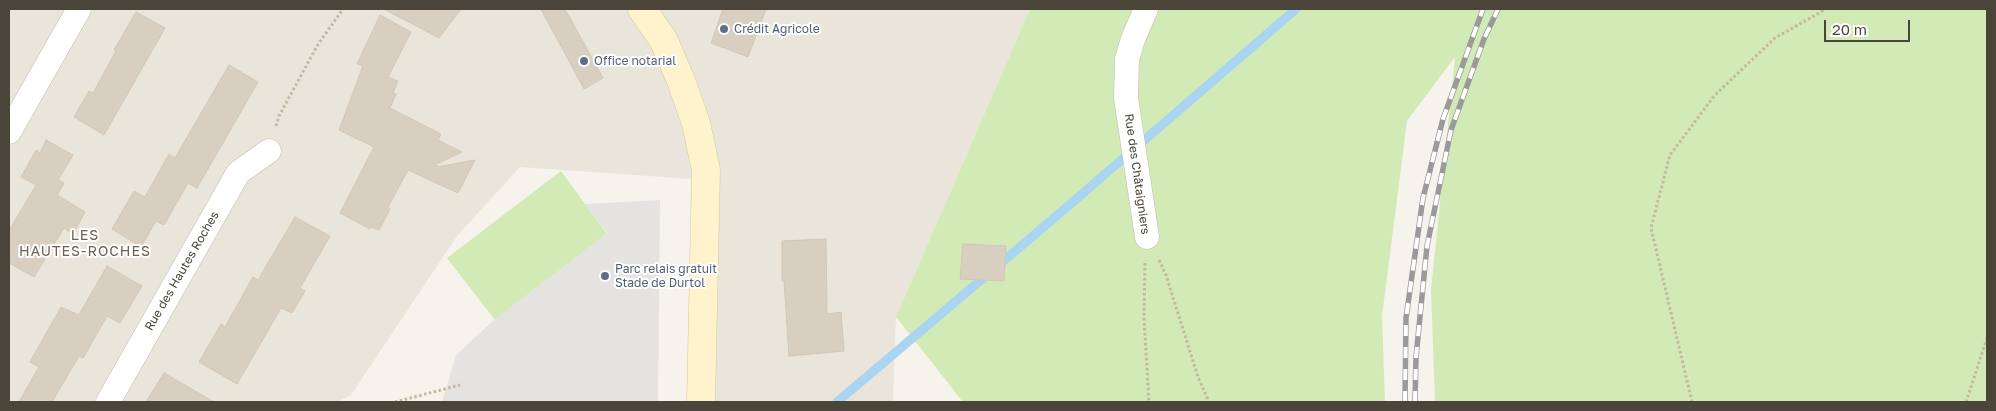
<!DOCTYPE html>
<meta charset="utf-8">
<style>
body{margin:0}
#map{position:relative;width:1996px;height:411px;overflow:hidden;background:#f6f3ec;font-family:"Golos Text",sans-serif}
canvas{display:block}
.frame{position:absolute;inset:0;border:10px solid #4b4439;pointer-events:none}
.scale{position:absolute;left:1824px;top:20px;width:86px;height:22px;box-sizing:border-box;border:2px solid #4b4439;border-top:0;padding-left:6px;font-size:15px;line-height:18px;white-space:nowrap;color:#4b4439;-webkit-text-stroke:4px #fff;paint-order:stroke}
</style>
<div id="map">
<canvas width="1996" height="411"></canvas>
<div class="frame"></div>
<div class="scale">20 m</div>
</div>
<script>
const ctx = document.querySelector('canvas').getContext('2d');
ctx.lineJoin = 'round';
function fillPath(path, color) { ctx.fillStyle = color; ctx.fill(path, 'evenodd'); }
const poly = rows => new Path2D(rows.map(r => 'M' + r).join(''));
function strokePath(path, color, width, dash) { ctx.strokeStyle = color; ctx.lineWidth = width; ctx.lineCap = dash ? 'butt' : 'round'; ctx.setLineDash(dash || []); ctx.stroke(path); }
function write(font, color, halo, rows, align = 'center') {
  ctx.font = font + ' "Golos Text",sans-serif'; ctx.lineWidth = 4; ctx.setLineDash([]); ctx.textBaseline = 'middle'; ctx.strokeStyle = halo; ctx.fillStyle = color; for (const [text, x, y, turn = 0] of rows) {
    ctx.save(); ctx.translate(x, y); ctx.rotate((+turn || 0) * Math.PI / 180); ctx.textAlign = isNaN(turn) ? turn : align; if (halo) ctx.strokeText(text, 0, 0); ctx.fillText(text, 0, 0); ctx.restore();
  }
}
const residential = poly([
 [9,9,1030,9,896,317,893,402,707,402,706,180,520,167,457,236,351,395,337,402,9,402]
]);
const green = poly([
 [1030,9,1987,9,1987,402,1435,402,1431,290,1455,57,1407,121,1382,316,1385,402,963,402,896,317],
 [561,171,607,234,495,320,447,258]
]);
const parking = poly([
 [660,200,658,402,442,402,456,355,495,319,607,233,585,204]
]);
const stream = poly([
 [837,402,1060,213,1296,9]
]);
const building = poly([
 [384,9,461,9,439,38,384,9],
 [541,9,565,9,603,78,584,89,541,9],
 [723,9,766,9,748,57,711,43,723,9],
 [136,12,165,28,104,135,74,117,89,91,93,93,116,51,114,50,136,12],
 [380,15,411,32,388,77,398,81,393,93,396,94,390,108,441,134,438,140,462,152,436,164,437,167,475,160,458,193,408,170,388,207,390,209,379,230,371,227,370,229,340,213,374,147,339,130,363,66,357,64,380,15],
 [229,65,258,82,197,188,188,183,164,225,156,221,141,247,112,229,134,191,145,197,169,154,175,158,229,65],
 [46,140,73,155,58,180,64,183,57,195,85,212,73,234,64,228,34,277,9,263,9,231,36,185,21,177,36,150,40,153,46,140],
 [295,217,330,236,300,288,305,291,292,313,281,308,237,384,199,362,221,324,225,327,253,277,258,280,295,217],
 [826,239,827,314,841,312,844,351,789,356,784,281,782,281,782,241,826,239],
 [963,244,1006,246,1004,281,960,279,963,244],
 [107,266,142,286,120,323,107,316,83,358,79,356,52,402,19,402,39,367,30,362,61,307,79,315,107,266],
 [164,373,214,402,146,402,164,373]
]);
const path = poly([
 [276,126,279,116,317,46,343,9],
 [1159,260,1166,275,1198,377,1209,402],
 [1145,263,1144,318,1149,402],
 [395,402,460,385],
 [1692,402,1651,228,1670,155,1714,96,1775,38,1826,9],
 [1966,402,1987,338]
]);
const minor = poly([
 [1146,9,1133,39,1127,59,1126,98,1147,237],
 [9,132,79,9],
 [108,402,238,173,269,151]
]);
const secondary = poly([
 [642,9,664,41,680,78,696,123,706,170,701,402]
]);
const rail = poly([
 [1405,402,1406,318,1423,198,1443,119,1483,9],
 [1415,402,1416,357,1427,246,1451,130,1484,39,1498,9]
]);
const markers = [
 [724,29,5,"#5c6f8a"],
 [584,61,5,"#5c6f8a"],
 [605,276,5,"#5c6f8a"]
];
const serviceNames = [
 ["Crédit Agricole",734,29],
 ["Office notarial",594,61],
 ["Parc relais gratuit",615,269],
 ["Stade de Durtol",615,283]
];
const streetNames = [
 ["Rue des Châtaigniers",1137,174,82],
 ["Rue des Hautes Roches",182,271,-60]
];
const neighbourhoodNames = [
 ["LES",85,236],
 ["HAUTES-ROCHES",85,252]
];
fillPath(residential, '#eae5da');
fillPath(green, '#d2eab5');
fillPath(parking, '#e5e3e0');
strokePath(stream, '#a9d4f2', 9);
fillPath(building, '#d8cfc1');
strokePath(building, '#d3c7b4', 1);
strokePath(minor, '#c2bbae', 25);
strokePath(secondary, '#d6c79b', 29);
strokePath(path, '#c4b79f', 3, [2.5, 2.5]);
strokePath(minor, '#fff', 24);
strokePath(secondary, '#fff3cd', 28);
strokePath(rail, '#9a9a9a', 5.5);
strokePath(rail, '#fff', 4, [11]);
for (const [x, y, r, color] of markers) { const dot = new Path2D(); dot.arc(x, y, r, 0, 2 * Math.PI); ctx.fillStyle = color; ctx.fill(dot); strokePath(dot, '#fff', 2); }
write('12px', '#4e5e75', '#fff', serviceNames, 'left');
write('12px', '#4b4439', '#fff', streetNames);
ctx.letterSpacing = '1px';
write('14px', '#6e6250', '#fff', neighbourhoodNames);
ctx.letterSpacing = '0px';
</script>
